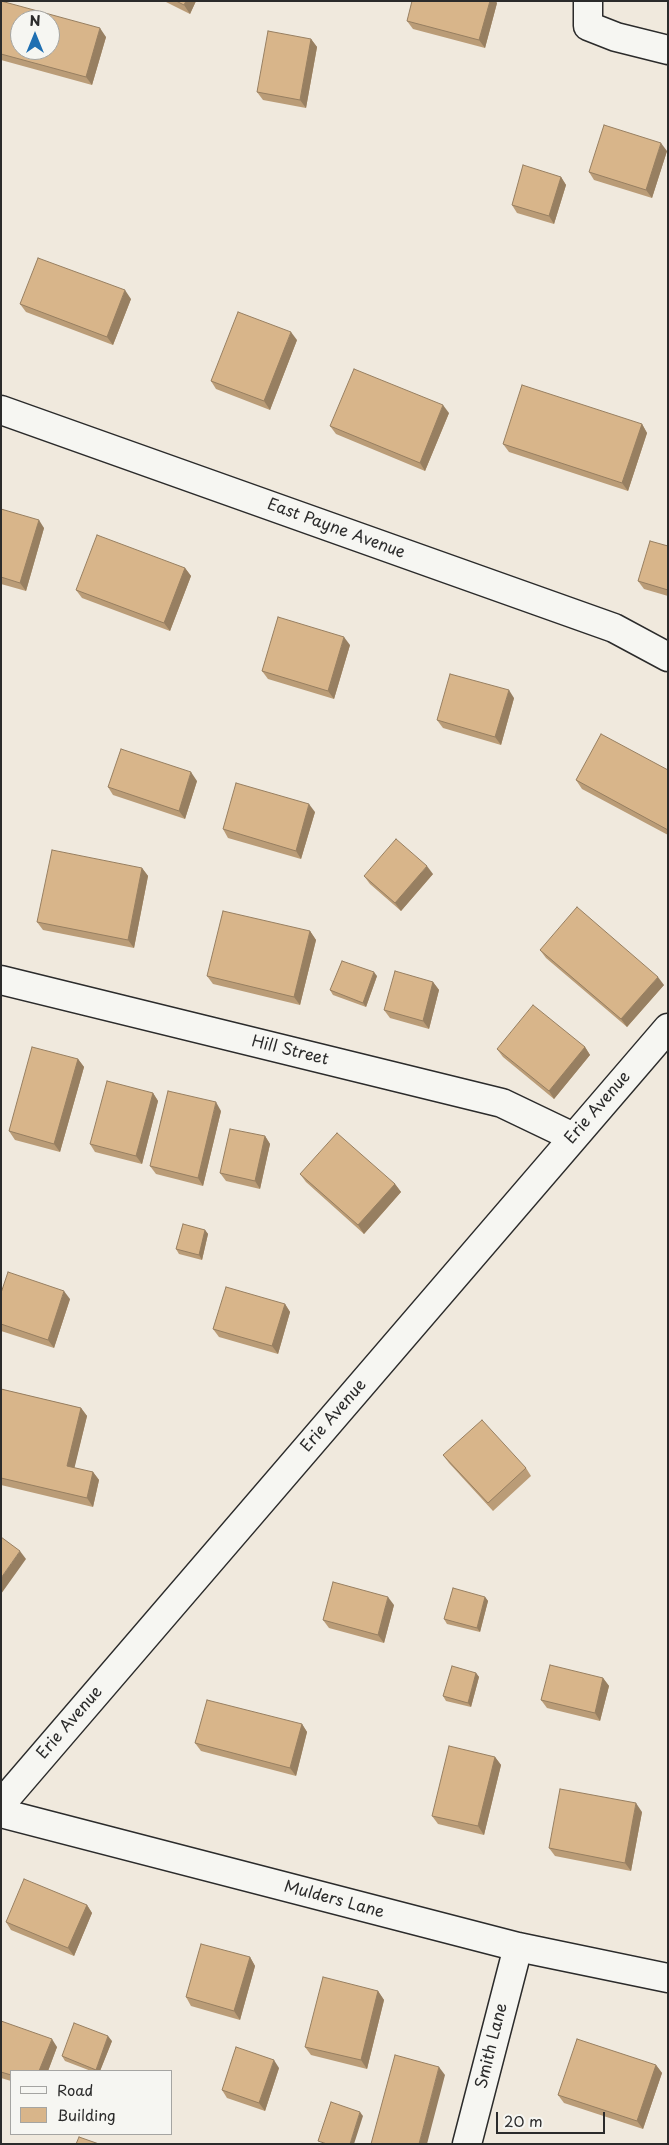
<!DOCTYPE html>
<style>
body{margin:0}
#map{position:relative;width:669px;height:2145px;overflow:hidden;background:#f0e9dd;font-family:"Playpen Sans",sans-serif}
canvas{display:block}
.frame{position:absolute;inset:0;border:2px solid #2b2b2b;pointer-events:none}
.legend{position:absolute;left:10px;top:2070px;width:162px;height:65px;box-sizing:border-box;background:#f6f6f2;border:1px solid #a5a5a2;margin:0;padding:6px 9px;list-style:none;font-size:15px;color:#2b2b2b}
.legend li{display:flex;align-items:center;gap:10px;height:25px}
.legend b{width:25px;border:1px solid #a5a5a2}
.north{position:absolute;left:10px;top:10px;width:50px;height:50px;box-sizing:border-box;background:#f6f6f2;border:1px solid #a5a5a2;border-radius:50%;rotate:0deg;font-size:14px;font-weight:700;line-height:20px;text-align:center;color:#2b2b2b}
.north::after{content:'';display:block;margin:auto;width:18px;height:22px;background:#1f6fb2;clip-path:polygon(50% 0,100% 100%,50% 72%,0 100%)}
.scale{position:absolute;left:496px;top:2112px;width:109px;height:22px;box-sizing:border-box;border:2px solid #2b2b2b;border-top:0;padding-left:6px;font-size:15px;line-height:18px;white-space:nowrap;color:#2b2b2b;-webkit-text-stroke:4px #f6f6f2;paint-order:stroke}
</style>
<div id="map">
<canvas width="669" height="2145"></canvas>
<div class="frame"></div>
<ul class="legend">
<li><b style="height:6px;background:#f6f6f2"></b>Road</li>
<li><b style="height:14px;background:#d8b58a"></b>Building</li>
</ul>
<div class="north">N</div>
<div class="scale">20 m</div>
</div>
<script>
const ctx = document.querySelector('canvas').getContext('2d');
ctx.lineJoin = 'round';
const poly = rows => new Path2D(rows.map(r => 'M' + r).join(''));
function strokePath(path, color, width, dash) { ctx.strokeStyle = color; ctx.lineWidth = width; ctx.lineCap = dash ? 'butt' : 'round'; ctx.setLineDash(dash || []); ctx.stroke(path); }
function fillPath(path, color) { ctx.fillStyle = color; ctx.fill(path, 'evenodd'); }
function write(font, color, halo, rows, align = 'center') {
  ctx.font = font + ' "Playpen Sans",sans-serif'; ctx.lineWidth = 5; ctx.setLineDash([]); ctx.textBaseline = 'middle'; ctx.strokeStyle = halo; ctx.fillStyle = color; for (const [text, x, y, turn = 0] of rows) {
    ctx.save(); ctx.translate(x, y); ctx.rotate((+turn || 0) * Math.PI / 180); ctx.textAlign = isNaN(turn) ? turn : align; if (halo) ctx.strokeText(text, 0, 0); ctx.fillText(text, 0, 0); ctx.restore();
  }
}
const street = poly([
 [588,1,588,26,616,37,668,50],
 [1,410,614,628,668,657],
 [1,980,502,1103,573,1137],
 [1,1804,668,1028],
 [1,1813,518,1947,668,1978],
 [467,2144,518,1947]
]);
const wall = poly([
 [1,1,106,37,92,85,1,60],
 [164,1,196,1,190,14],
 [497,3,485,48,413,29,407,21],
 [311,39,317,47,306,108,263,100,257,92],
 [667,151,652,198,594,180,589,172],
 [561,177,566,185,554,224,517,213,512,205],
 [131,299,113,345,26,312,20,304],
 [297,340,270,410,216,389,211,381],
 [449,413,425,471,336,434,330,426],
 [642,424,647,433,628,491,509,452,503,444],
 [1,509,44,528,26,591,1,584],
 [668,546,668,596,644,589,638,581],
 [185,568,191,576,170,631,82,598,76,590],
 [350,645,334,699,268,679,262,671],
 [514,698,501,745,443,728,437,720],
 [668,770,668,835,582,789,576,780],
 [197,781,185,819,113,795,108,787],
 [315,812,301,859,228,838,223,829],
 [142,868,148,876,134,948,43,930,37,922],
 [433,874,401,911,370,884,364,876],
 [310,931,316,940,300,1005,213,984,207,976],
 [540,950,664,985,627,1027,546,958],
 [377,976,366,1007,333,995,330,990],
 [433,982,439,990,429,1029,390,1018,384,1010],
 [585,1047,590,1055,554,1099,503,1057,497,1049],
 [78,1059,84,1067,60,1152,15,1140,9,1131],
 [153,1093,158,1101,142,1164,95,1152,90,1144],
 [221,1111,203,1186,156,1174,150,1166],
 [265,1136,270,1144,260,1189,226,1181,220,1173],
 [300,1174,395,1184,401,1192,364,1234,306,1182],
 [205,1230,208,1234,202,1260,179,1254,176,1249],
 [1,1293,70,1299,54,1348,1,1331],
 [285,1304,290,1312,278,1354,219,1337,213,1329],
 [1,1389,81,1408,87,1416,74,1468,93,1472,99,1480,93,1507,1,1485],
 [443,1455,526,1468,531,1476,493,1511,449,1463],
 [485,1597,488,1601,480,1632,447,1624,444,1619],
 [394,1605,384,1643,329,1628,323,1620],
 [476,1673,479,1677,471,1707,446,1701,443,1696],
 [603,1678,609,1686,600,1721,547,1708,541,1700],
 [302,1724,307,1732,296,1776,201,1751,195,1743],
 [495,1757,501,1765,484,1835,438,1824,432,1816],
 [642,1812,631,1871,555,1856,549,1848],
 [87,1905,92,1913,74,1956,11,1930,6,1922],
 [250,1957,255,1966,240,2020,191,2006,186,1997],
 [378,1991,384,2000,367,2069,311,2055,305,2047],
 [1,2021,57,2047,48,2071,11,2071,11,2081,1,2078],
 [112,2041,100,2071,91,2071,65,2061,62,2056],
 [656,2065,662,2073,643,2129,564,2103,558,2095],
 [279,2068,265,2111,227,2098,222,2090]
]);
const shadedWall = poly([
 [186,1,196,1,190,14,184,5],
 [490,1,496,1,497,3,485,48,479,40],
 [100,28,106,37,92,85,86,77],
 [311,39,317,47,306,108,300,100],
 [661,143,667,151,652,198,646,190],
 [561,177,566,185,554,224,549,216],
 [125,290,131,299,113,345,107,337],
 [291,332,297,340,270,410,264,401],
 [443,405,449,413,425,471,420,463],
 [642,424,647,433,628,491,622,483],
 [39,520,44,528,26,591,20,583],
 [185,568,191,576,170,631,164,623],
 [344,637,350,645,334,699,328,691],
 [509,690,514,698,501,745,495,737],
 [191,772,197,781,185,819,179,811],
 [309,804,315,812,301,859,296,851],
 [427,866,433,874,401,911,395,903],
 [142,868,148,876,134,948,128,940],
 [310,931,316,940,300,1005,294,997],
 [374,972,377,976,366,1007,363,1003],
 [658,977,664,985,627,1027,621,1019],
 [433,982,439,990,429,1029,423,1021],
 [585,1047,590,1055,554,1099,549,1091],
 [78,1059,84,1067,60,1152,54,1144],
 [153,1093,158,1101,142,1164,136,1156],
 [216,1102,221,1111,203,1186,198,1178],
 [265,1136,270,1144,260,1189,255,1181],
 [395,1184,401,1192,364,1234,358,1225],
 [205,1230,208,1234,202,1260,199,1255],
 [64,1291,70,1299,54,1348,48,1340],
 [285,1304,290,1312,278,1354,272,1346],
 [81,1408,87,1416,73,1474,67,1466],
 [93,1472,99,1480,93,1507,87,1498],
 [20,1551,26,1559,1,1594,1,1578],
 [388,1597,394,1605,384,1643,378,1635],
 [485,1597,488,1601,480,1632,477,1628],
 [476,1673,479,1677,471,1707,468,1703],
 [603,1678,609,1686,600,1721,595,1713],
 [302,1724,307,1732,296,1776,290,1768],
 [495,1757,501,1765,484,1835,478,1826],
 [636,1803,642,1812,631,1871,625,1863],
 [87,1905,92,1913,74,1956,68,1948],
 [250,1957,255,1966,240,2020,234,2011],
 [378,1991,384,2000,367,2069,361,2060],
 [108,2036,112,2041,100,2071,97,2071,96,2070],
 [52,2039,57,2047,48,2071,39,2071],
 [274,2060,279,2068,265,2111,259,2103],
 [656,2065,662,2073,643,2129,637,2121],
 [439,2067,445,2075,427,2144,419,2144],
 [360,2112,363,2116,354,2144,350,2144]
]);
const building = poly([
 [1,1,100,28,86,77,1,54,1,1],
 [20,20,50,20,50,50,20,50,20,20],
 [176,1,186,1,184,5,176,1],
 [412,1,490,1,479,40,407,21,412,1],
 [268,31,311,39,300,100,257,92,268,31],
 [604,125,661,143,646,190,589,172,604,125],
 [523,165,561,177,549,216,512,205,523,165],
 [38,258,125,290,107,337,20,304,38,258],
 [238,312,291,332,264,401,211,381,238,312],
 [354,369,443,405,420,463,330,426,354,369],
 [522,385,642,424,622,483,503,444,522,385],
 [1,509,39,520,20,583,1,577,1,509],
 [97,535,185,568,164,623,76,590,97,535],
 [650,541,668,546,668,590,638,581,650,541],
 [278,617,344,637,328,691,262,671,278,617],
 [450,674,509,690,495,737,437,720,450,674],
 [601,734,668,770,668,830,576,780,601,734],
 [121,749,191,772,179,811,108,787,121,749],
 [236,783,309,804,296,851,223,829,236,783],
 [396,839,427,866,395,903,364,876,396,839],
 [52,850,142,868,128,940,37,922,52,850],
 [577,907,658,977,621,1019,540,950,577,907],
 [223,911,310,931,294,997,207,976,223,911],
 [342,961,374,972,363,1003,330,990,342,961],
 [395,971,433,982,423,1021,384,1010,395,971],
 [533,1005,585,1047,549,1091,497,1049,533,1005],
 [32,1047,78,1059,54,1144,9,1131,32,1047],
 [107,1081,153,1093,136,1156,90,1144,107,1081],
 [168,1091,216,1102,198,1178,150,1166,168,1091],
 [230,1129,265,1136,255,1181,220,1173,230,1129],
 [337,1133,395,1184,358,1225,300,1174,337,1133],
 [183,1224,205,1230,199,1255,176,1249,183,1224],
 [8,1272,64,1291,48,1340,1,1324,1,1293,8,1272],
 [226,1287,285,1304,272,1346,213,1329,226,1287],
 [1,1389,81,1408,67,1466,93,1472,87,1498,1,1478,1,1389],
 [482,1420,526,1468,488,1503,443,1455,482,1420],
 [1,1537,20,1551,1,1578,1,1537],
 [333,1582,388,1597,378,1635,323,1620,333,1582],
 [453,1588,485,1597,477,1628,444,1619,453,1588],
 [550,1665,603,1678,595,1713,541,1700,550,1665],
 [452,1666,476,1673,468,1703,443,1696,452,1666],
 [207,1700,302,1724,290,1768,195,1743,207,1700],
 [449,1746,495,1757,478,1826,432,1816,449,1746],
 [560,1789,636,1803,625,1863,549,1848,560,1789],
 [24,1879,87,1905,68,1948,6,1922,24,1879],
 [201,1944,250,1957,234,2011,186,1997,201,1944],
 [323,1977,378,1991,361,2060,305,2047,323,1977],
 [1,2021,52,2039,39,2071,11,2071,11,2075,1,2072,1,2021],
 [74,2023,108,2036,96,2070,62,2056,74,2023],
 [577,2039,656,2065,637,2121,558,2095,577,2039],
 [236,2047,274,2060,259,2103,222,2090,236,2047],
 [395,2055,439,2067,419,2144,371,2144,395,2055],
 [331,2102,360,2112,350,2144,327,2144,318,2141,331,2102],
 [79,2137,99,2144,76,2144,79,2137]
]);
const streetNames = [
 ["East Payne Avenue",336,529,20],
 ["Hill Street",290,1051,14],
 ["Erie Avenue",598,1108,-49],
 ["Erie Avenue",334,1416,-49],
 ["Erie Avenue",70,1723,-49],
 ["Mulders Lane",334,1900,15],
 ["Smith Lane",492,2046,-76]
];
strokePath(street, '#2b2b2b', 31);
strokePath(street, '#f6f6f2', 28);
fillPath(wall, '#ba9c77');
fillPath(shadedWall, '#977f61');
fillPath(building, '#d8b58a');
strokePath(building, '#977f61', 1);
write('16px', '#2b2b2b', '#f6f6f2', streetNames);
</script>
